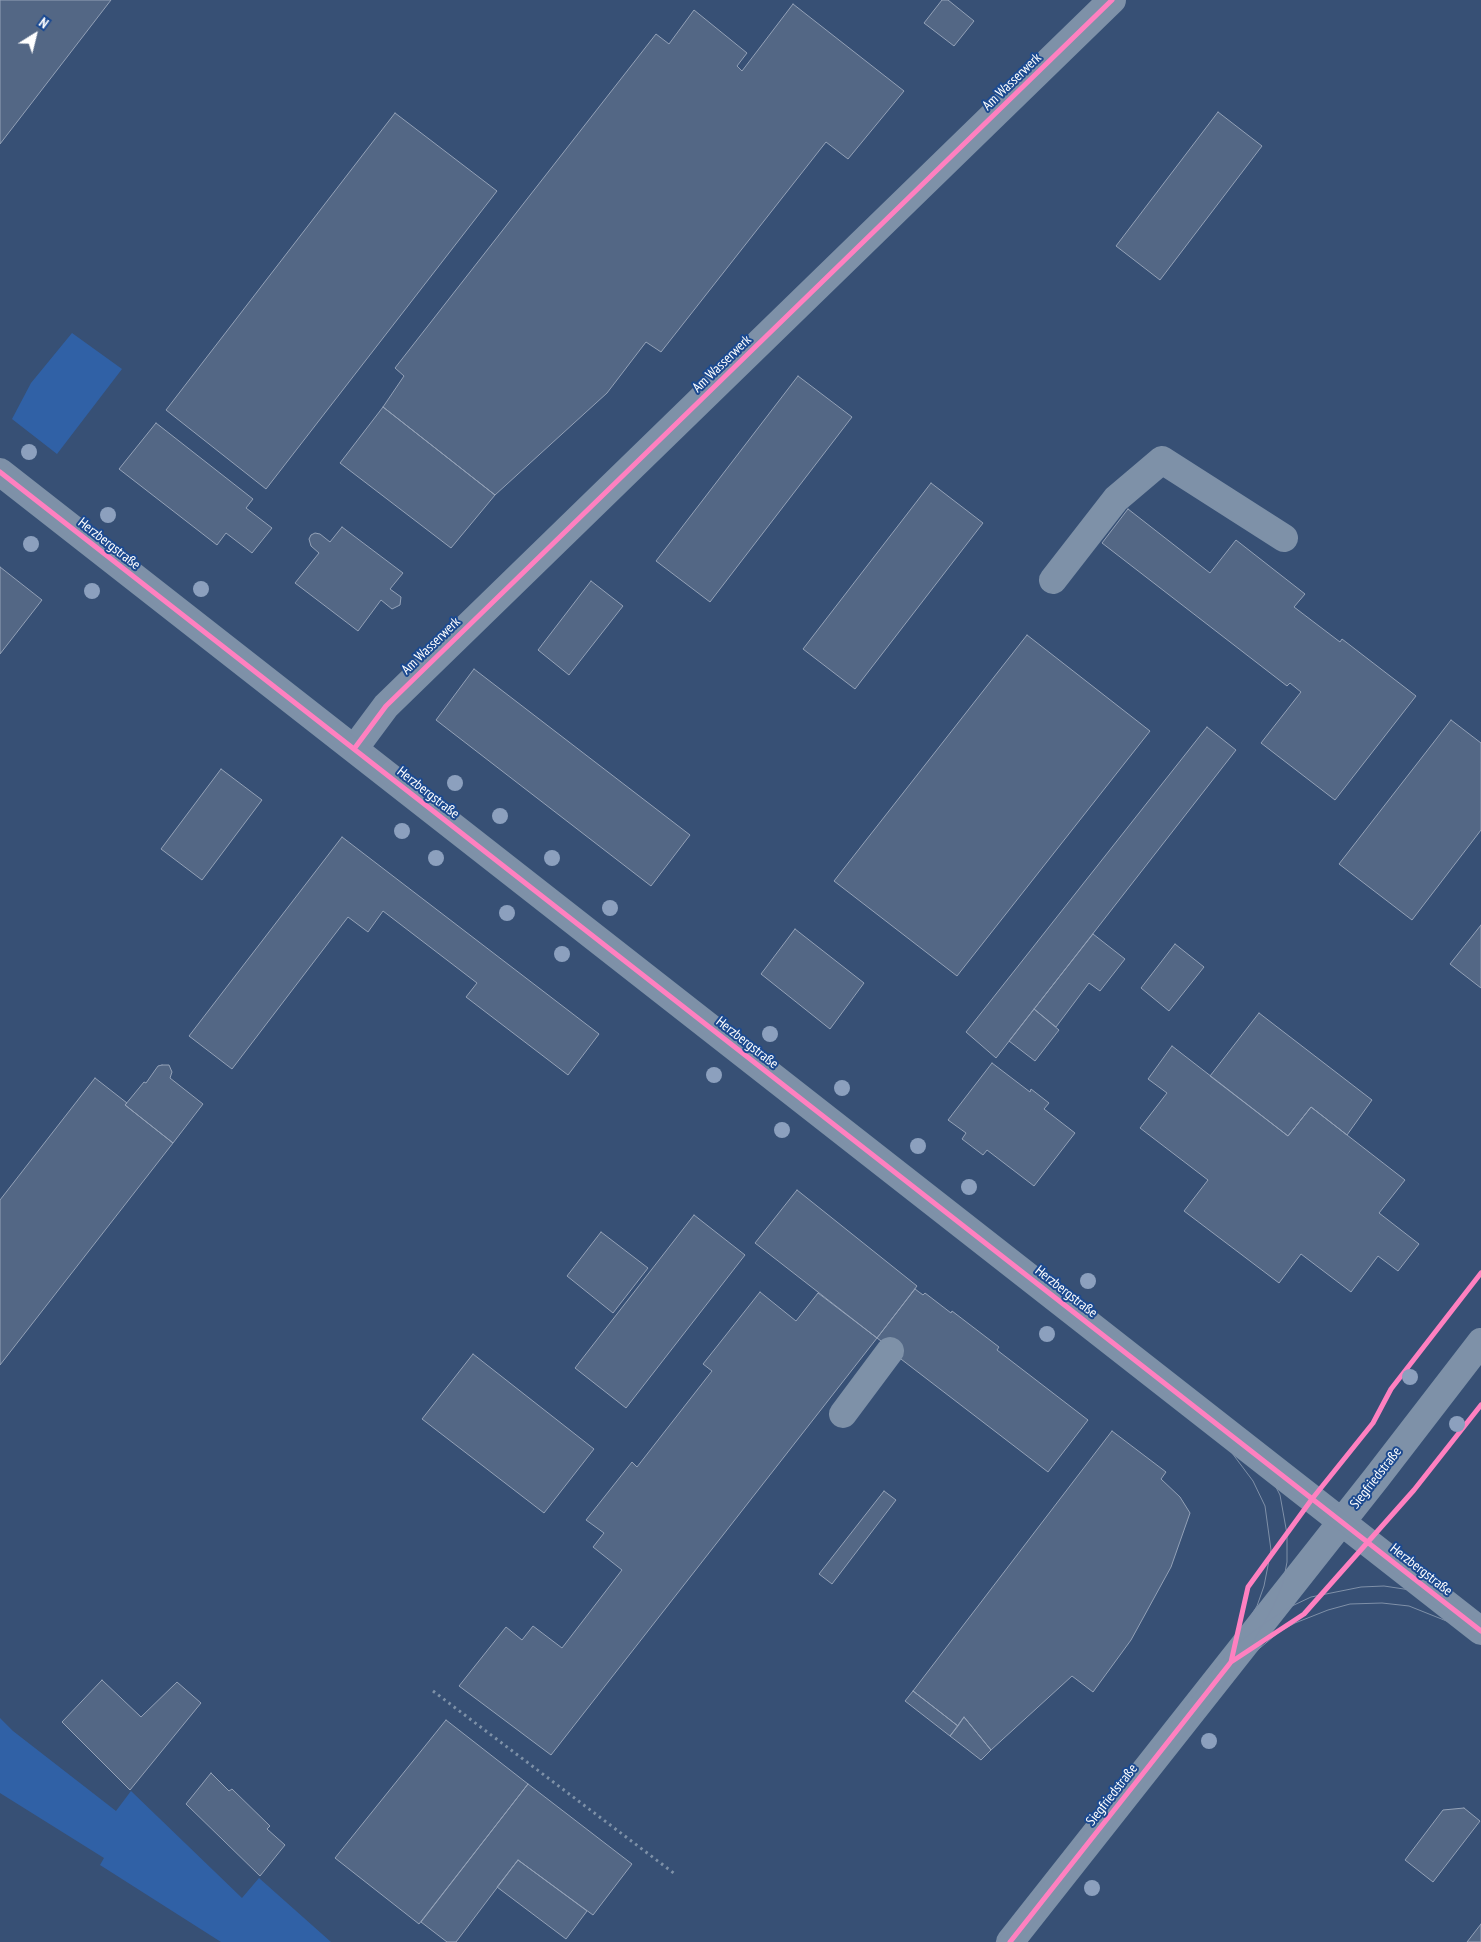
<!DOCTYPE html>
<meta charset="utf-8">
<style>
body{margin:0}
#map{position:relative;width:1481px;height:1942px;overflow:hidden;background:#375075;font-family:"PT Sans Narrow",sans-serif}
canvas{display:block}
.north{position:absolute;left:10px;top:10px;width:50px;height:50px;-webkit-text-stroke:4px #1c4a90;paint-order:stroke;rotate:36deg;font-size:14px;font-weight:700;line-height:20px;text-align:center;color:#fff}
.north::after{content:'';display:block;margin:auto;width:18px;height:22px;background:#fff;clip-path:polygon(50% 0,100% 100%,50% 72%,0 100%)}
</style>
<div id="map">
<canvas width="1481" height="1942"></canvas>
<div class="north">N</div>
</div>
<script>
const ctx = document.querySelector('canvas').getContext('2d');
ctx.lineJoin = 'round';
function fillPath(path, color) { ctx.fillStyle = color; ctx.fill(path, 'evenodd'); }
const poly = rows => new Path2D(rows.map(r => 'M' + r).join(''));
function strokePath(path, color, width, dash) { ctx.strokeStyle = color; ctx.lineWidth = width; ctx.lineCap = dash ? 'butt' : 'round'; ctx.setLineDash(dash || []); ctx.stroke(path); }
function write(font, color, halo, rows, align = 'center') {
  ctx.font = font + ' "PT Sans Narrow",sans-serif'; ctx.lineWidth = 4; ctx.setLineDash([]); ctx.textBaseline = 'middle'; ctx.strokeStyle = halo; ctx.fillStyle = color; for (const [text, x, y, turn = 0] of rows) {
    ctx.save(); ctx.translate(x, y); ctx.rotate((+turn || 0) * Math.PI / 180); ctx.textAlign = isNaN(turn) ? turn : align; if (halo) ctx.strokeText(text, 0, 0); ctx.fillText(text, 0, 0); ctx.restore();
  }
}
const green = poly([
 [72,333,122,369,57,454,12,419,31,383],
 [0,1718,13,1731,116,1811,131,1791,242,1898,259,1878,331,1942,221,1942,100,1865,104,1858,0,1793]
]);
const building = poly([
 [0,0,111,0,0,144,0,0],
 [942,0,948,0,974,21,954,46,924,23,942,0],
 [793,4,904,91,848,159,826,142,661,352,646,342,607,393,495,495,383,407,404,376,395,368,656,34,669,44,694,10,747,53,737,66,742,71,793,4],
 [1218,112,1262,146,1160,280,1116,246,1218,112],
 [395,113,497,191,266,489,166,410,395,113],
 [798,376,852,417,710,602,656,561,798,376],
 [383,407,495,495,451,548,340,463,383,407],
 [156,423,253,499,246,508,272,528,252,553,226,533,217,545,119,469,156,423],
 [931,483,983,523,855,689,803,649,931,483],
 [1128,509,1210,573,1236,540,1305,594,1294,607,1340,642,1342,639,1416,696,1335,800,1261,743,1301,692,1290,683,1287,686,1102,543,1128,509],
 [342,527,403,573,390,589,401,597,400,605,392,609,381,600,358,631,295,583,319,553,311,546,309,539,311,535,315,533,320,534,330,542,342,527],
 [0,567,42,600,0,654,0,567],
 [591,581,623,606,569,675,538,650,591,581],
 [1027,635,1150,731,957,976,834,881,1027,635],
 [474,669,690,835,651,886,436,720,474,669],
 [1451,720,1481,743,1481,830,1412,920,1339,864,1451,720],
 [1207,727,1236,750,996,1058,966,1032,1207,727],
 [221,769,262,800,202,880,161,849,221,769],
 [342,837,599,1034,568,1075,466,997,477,983,383,911,368,932,348,917,232,1069,189,1036,342,837],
 [1481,925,1481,988,1450,964,1481,925],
 [795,929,864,983,830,1029,761,974,795,929],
 [1093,934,1125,959,1100,991,1089,983,1056,1027,1034,1009,1093,934],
 [1175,944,1204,967,1169,1011,1141,988,1175,944],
 [1034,1009,1059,1030,1035,1061,1009,1041,1034,1009],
 [1259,1013,1372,1100,1347,1135,1311,1107,1288,1136,1210,1076,1259,1013],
 [1172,1046,1288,1136,1311,1107,1405,1180,1379,1213,1419,1244,1398,1271,1378,1256,1351,1292,1301,1254,1279,1283,1184,1211,1208,1180,1140,1128,1167,1093,1148,1079,1172,1046],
 [992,1063,1030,1092,1031,1089,1049,1103,1044,1109,1075,1133,1034,1186,987,1150,983,1155,962,1139,966,1133,948,1120,992,1063],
 [162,1065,169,1065,172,1072,170,1078,203,1104,173,1143,125,1105,144,1082,146,1083,158,1066,162,1065],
 [95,1078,127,1103,125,1105,173,1143,0,1365,0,1200,95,1078],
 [797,1190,917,1286,877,1338,755,1243,797,1190],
 [694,1215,745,1255,626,1408,575,1368,694,1215],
 [601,1232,648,1268,613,1313,567,1276,601,1232],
 [915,1289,923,1295,925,1293,951,1313,952,1311,999,1347,997,1350,1088,1420,1048,1472,884,1346,885,1344,877,1338,915,1289],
 [760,1292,796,1321,818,1293,877,1338,551,1755,459,1686,506,1627,522,1640,533,1626,562,1648,622,1570,593,1547,604,1533,586,1520,632,1462,637,1467,712,1371,703,1364,760,1292],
 [473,1354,594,1449,544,1513,422,1419,473,1354],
 [1112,1431,1166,1472,1161,1479,1180,1497,1190,1513,1171,1567,1131,1640,1093,1692,1072,1676,991,1750,964,1717,958,1726,913,1691,1112,1431],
 [884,1491,896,1500,832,1584,819,1574,884,1491],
 [102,1680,141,1717,177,1682,201,1703,130,1790,62,1722,102,1680],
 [913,1691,958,1726,950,1736,905,1701,913,1691],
 [964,1717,991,1750,981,1760,950,1736,964,1717],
 [446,1720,528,1784,419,1924,335,1858,446,1720],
 [211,1773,229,1791,232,1789,270,1826,267,1829,285,1845,260,1876,186,1804,211,1773],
 [528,1784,632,1864,593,1915,518,1860,456,1942,447,1942,421,1922,528,1784],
 [1464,1808,1480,1821,1433,1882,1405,1860,1443,1810,1464,1808],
 [518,1860,587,1911,566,1939,497,1887,518,1860],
 [1481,1924,1481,1942,1467,1942,1481,1924]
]);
const path = poly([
 [433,1691,675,1874]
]);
const minor = poly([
 [0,472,1481,1631],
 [1053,580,1116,499,1162,460,1284,538],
 [354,749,386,706,1112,0],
 [843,1414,890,1351],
 [1010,1942,1377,1477,1481,1342]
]);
const tram = poly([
 [0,460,747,1043,1231,1427,1264,1464,1280,1495,1287,1534,1287,1562,1283,1583,1273,1607,1248,1651,1222,1687],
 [0,484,1481,1641],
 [1254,1444,1457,1602],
 [1232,1453,1253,1481,1265,1506,1271,1550,1264,1586,1257,1606,1236,1640],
 [1248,1658,1279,1632,1295,1623,1328,1610,1350,1604,1382,1603,1409,1606,1449,1622],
 [996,1942,1224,1657,1235,1645,1265,1623,1292,1606,1311,1597,1361,1587,1384,1586,1417,1591,1439,1599,1469,1613,1481,1622],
 [1018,1942,1226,1683]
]);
const cycleway = poly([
 [0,472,1481,1631],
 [354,749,386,706,1112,0],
 [1231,1662,1248,1587,1312,1499,1373,1423,1391,1389,1481,1273],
 [1010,1942,1231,1662,1304,1614,1414,1490,1481,1405]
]);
const trees = [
 [29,452],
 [108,515],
 [31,544],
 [201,589],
 [92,591],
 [455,783],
 [500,816],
 [402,831],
 [436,858],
 [552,858],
 [610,908],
 [507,913],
 [562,954],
 [770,1034],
 [714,1075],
 [842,1088],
 [782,1130],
 [918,1146],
 [969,1187],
 [1088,1281],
 [1047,1334],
 [1410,1377],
 [1457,1424],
 [1209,1741],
 [1092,1888]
];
const streetNames = [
 ["Am Wasserwerk",1012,82,-44],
 ["Am Wasserwerk",722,364,-44],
 ["Herzbergstraße",109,544,38],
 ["Am Wasserwerk",431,646,-44],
 ["Herzbergstraße",428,793,38],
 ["Herzbergstraße",747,1043,38],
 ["Herzbergstraße",1066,1292,38],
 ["Siegfriedstraße",1376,1478,-52],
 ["Herzbergstraße",1421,1570,38],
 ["Siegfriedstraße",1112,1795,-52]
];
fillPath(green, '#3061a6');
fillPath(building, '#536785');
strokePath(building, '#93a1b7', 1);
strokePath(path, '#7e91a8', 3, [2.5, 4]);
strokePath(minor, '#7e91a8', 28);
strokePath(tram, '#7f90a8', 1);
strokePath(cycleway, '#ff80c0', 5);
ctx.fillStyle = '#8ca0be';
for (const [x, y] of trees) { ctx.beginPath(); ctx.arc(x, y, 8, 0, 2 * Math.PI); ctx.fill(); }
write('14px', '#fff', '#1c4a90', streetNames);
</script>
